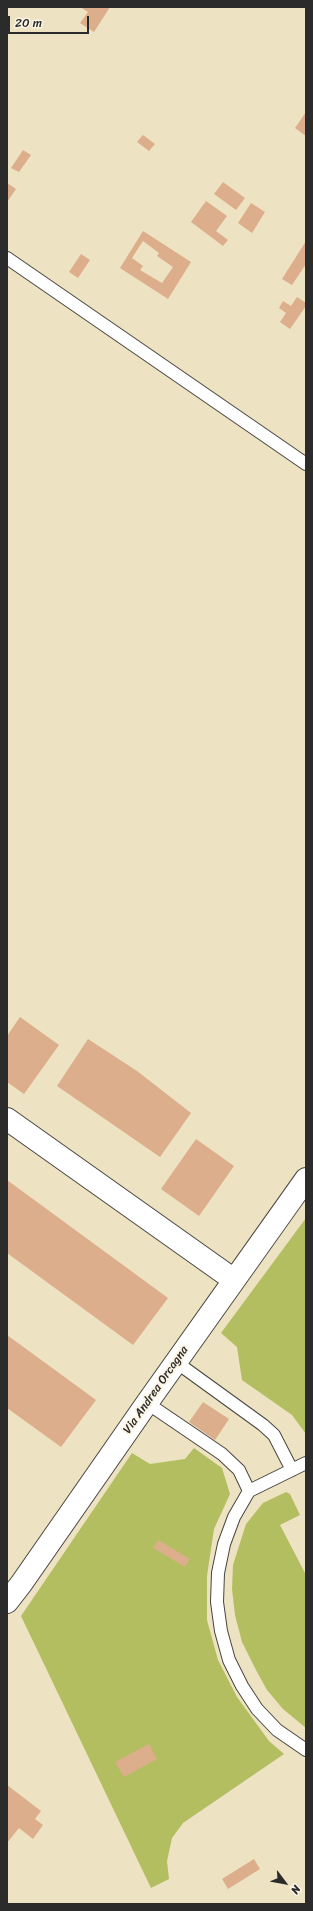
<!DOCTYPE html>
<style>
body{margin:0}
#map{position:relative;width:313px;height:1911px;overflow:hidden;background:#ede2c1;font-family:Sriracha,sans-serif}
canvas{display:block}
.frame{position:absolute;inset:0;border:8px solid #2b2b2b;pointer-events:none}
.north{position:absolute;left:265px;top:1863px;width:40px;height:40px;-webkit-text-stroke:3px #fcf5e5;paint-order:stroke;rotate:122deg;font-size:11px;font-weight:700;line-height:16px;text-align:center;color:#2b2b2b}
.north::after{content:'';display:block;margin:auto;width:14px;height:18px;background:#2b2b2b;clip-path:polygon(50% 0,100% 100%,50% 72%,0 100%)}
.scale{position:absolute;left:8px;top:16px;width:81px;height:18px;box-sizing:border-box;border:2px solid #2b2b2b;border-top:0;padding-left:5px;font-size:12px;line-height:14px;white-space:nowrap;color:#2b2b2b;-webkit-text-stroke:3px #fcf5e5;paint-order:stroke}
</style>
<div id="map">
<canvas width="313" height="1911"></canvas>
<div class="frame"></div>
<div class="north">N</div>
<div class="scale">20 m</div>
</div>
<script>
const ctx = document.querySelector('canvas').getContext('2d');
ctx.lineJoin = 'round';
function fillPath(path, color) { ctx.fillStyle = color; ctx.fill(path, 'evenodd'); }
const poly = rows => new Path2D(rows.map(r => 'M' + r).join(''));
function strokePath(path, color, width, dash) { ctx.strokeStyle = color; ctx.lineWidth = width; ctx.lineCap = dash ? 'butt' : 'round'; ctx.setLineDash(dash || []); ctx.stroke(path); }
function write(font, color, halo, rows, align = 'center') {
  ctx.font = font + ' Sriracha,sans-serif'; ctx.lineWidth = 4; ctx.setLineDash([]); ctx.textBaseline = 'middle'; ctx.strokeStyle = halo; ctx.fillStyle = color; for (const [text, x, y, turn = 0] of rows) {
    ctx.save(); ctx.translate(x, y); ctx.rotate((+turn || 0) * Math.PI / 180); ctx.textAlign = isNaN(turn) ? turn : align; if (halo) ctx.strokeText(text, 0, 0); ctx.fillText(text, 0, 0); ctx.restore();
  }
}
const green = poly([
 [306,1218,306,1434,292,1415,242,1380,237,1347,221,1333],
 [194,1448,222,1468,230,1494,214,1529,207,1576,207,1620,218,1660,237,1697,269,1741,284,1754,183,1823,172,1838,167,1861,169,1879,151,1888,21,1616,132,1453,150,1464,185,1459],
 [286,1492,290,1494,300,1515,280,1525,306,1575,306,1728,283,1709,267,1690,256,1670,242,1642,235,1615,232,1589,233,1565,246,1524,263,1503]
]);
const building = poly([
 [80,7,110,7,94,32,80,23,88,12],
 [306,112,306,136,295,128],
 [143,135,155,144,149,151,137,142],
 [23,150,31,155,19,172,11,168],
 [223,182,245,198,236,210,214,194],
 [7,183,16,189,7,202],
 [206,201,227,216,216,231,228,240,223,246,191,222],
 [251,203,265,212,252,233,238,223],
 [143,231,191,262,168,299,120,268],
 [143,241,159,253,157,256,173,267,162,283,140,270,143,266,132,258],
 [306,241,306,264,292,285,282,279],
 [81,254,90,260,78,278,69,272],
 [297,297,306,303,306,306,290,329,280,322,286,313,279,308,283,301,291,306],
 [20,1017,59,1045,24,1094,7,1082,7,1036],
 [88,1039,137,1071,191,1113,160,1157,57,1086],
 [196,1139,234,1166,199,1216,161,1189],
 [7,1180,168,1298,133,1345,7,1253],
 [7,1335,96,1400,61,1447,7,1408],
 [203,1402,229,1419,215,1440,189,1422],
 [158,1540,190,1559,185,1567,153,1548],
 [149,1744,157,1759,124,1777,115,1762],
 [7,1785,41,1811,35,1819,43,1825,33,1839,19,1828,7,1843],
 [254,1859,260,1869,228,1889,222,1879]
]);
const lane = poly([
 [7,258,306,464],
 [176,1362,263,1425,274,1435,292,1470],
 [147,1403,222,1454,239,1470,249,1491],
 [306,1463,249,1491,234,1517,224,1544,218,1573,217,1602,221,1631,229,1660,242,1686,257,1709,277,1730,306,1750]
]);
const street = poly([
 [7,1119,234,1280],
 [7,1602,21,1584,147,1403,306,1179]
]);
const streetNames = [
 ["Via Andrea Orcagna",156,1390,-55]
];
fillPath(green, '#b3be60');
fillPath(building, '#ddae8b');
strokePath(lane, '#484642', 14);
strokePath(street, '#484642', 24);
strokePath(lane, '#fff', 12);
strokePath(street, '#fff', 22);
write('12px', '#2b2b2b', '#fcf5e5', streetNames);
</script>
